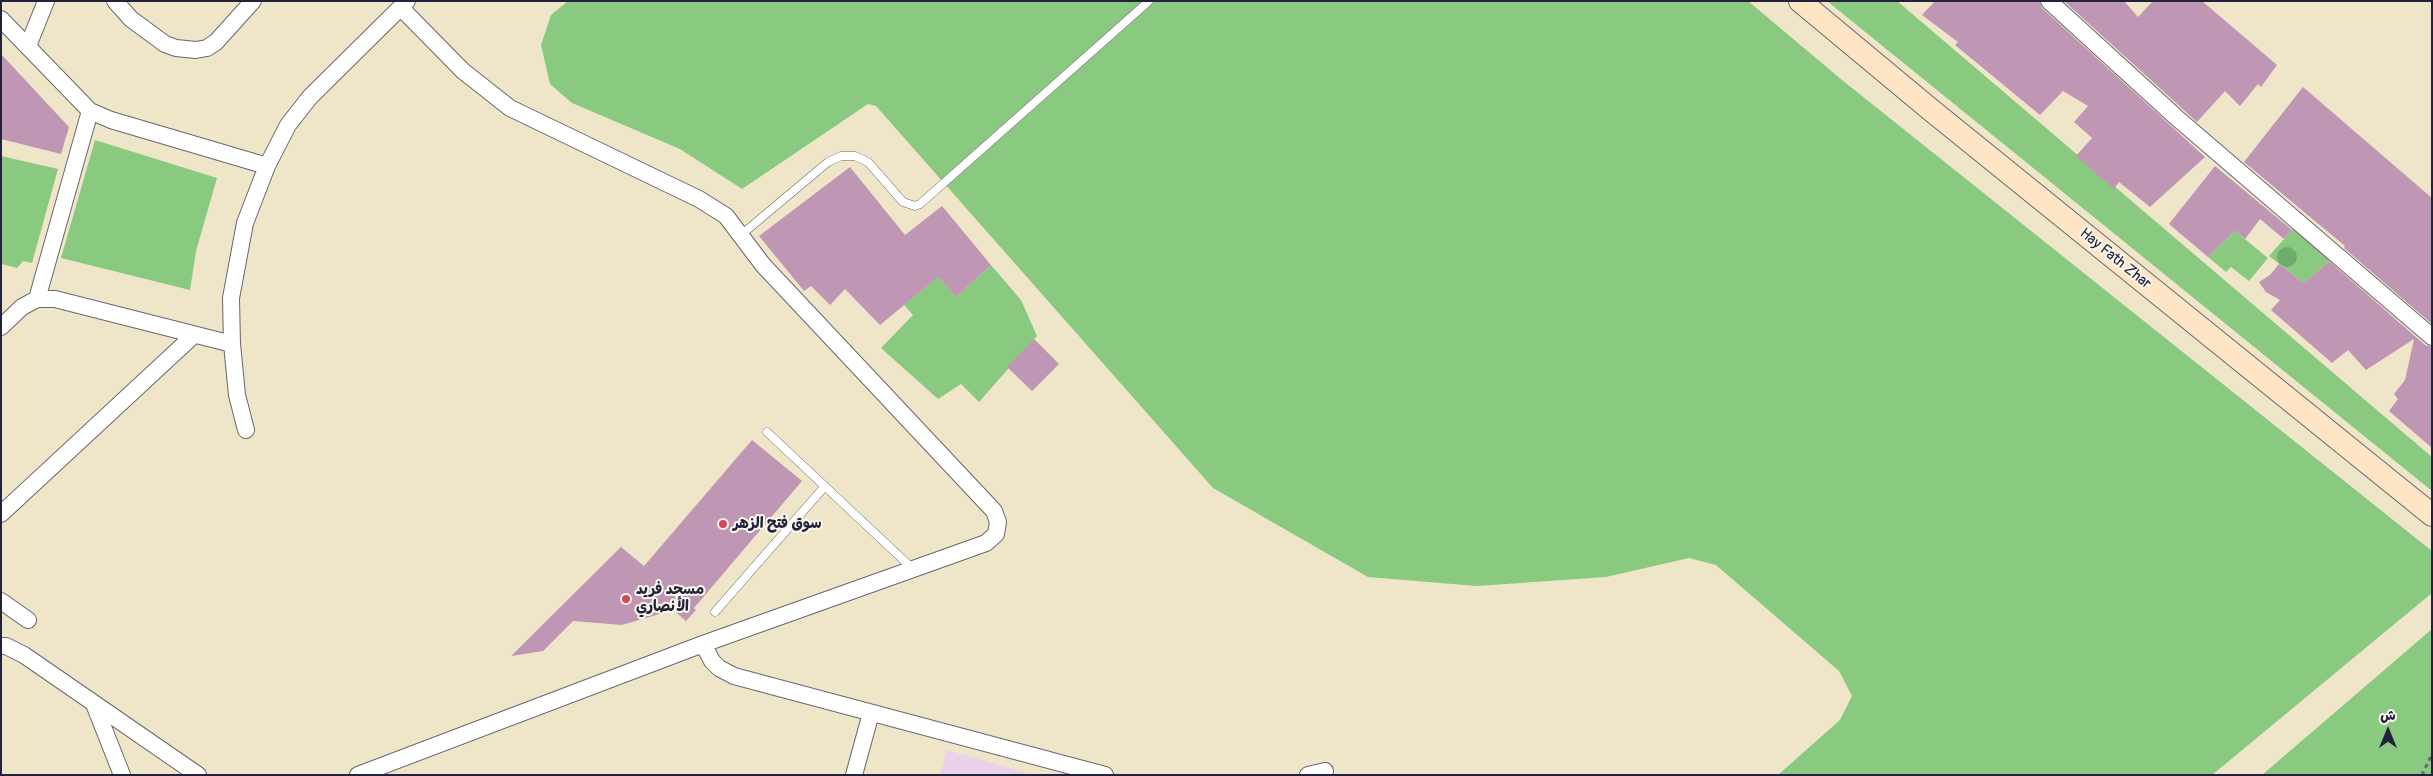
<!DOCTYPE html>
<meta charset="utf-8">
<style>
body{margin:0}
#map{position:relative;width:2433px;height:776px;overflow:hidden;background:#efe6c9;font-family:Pangolin,"Playpen Sans Arabic",sans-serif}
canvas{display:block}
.frame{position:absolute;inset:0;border:2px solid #22223b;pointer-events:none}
.north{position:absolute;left:2363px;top:706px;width:50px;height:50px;-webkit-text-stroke:4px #fbf7ec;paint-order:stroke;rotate:0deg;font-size:14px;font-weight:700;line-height:20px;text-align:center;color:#22223b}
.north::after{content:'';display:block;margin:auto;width:18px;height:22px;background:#22223b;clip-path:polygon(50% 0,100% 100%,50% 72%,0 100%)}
</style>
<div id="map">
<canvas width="2433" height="776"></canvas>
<div class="frame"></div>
<div class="north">ش</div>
</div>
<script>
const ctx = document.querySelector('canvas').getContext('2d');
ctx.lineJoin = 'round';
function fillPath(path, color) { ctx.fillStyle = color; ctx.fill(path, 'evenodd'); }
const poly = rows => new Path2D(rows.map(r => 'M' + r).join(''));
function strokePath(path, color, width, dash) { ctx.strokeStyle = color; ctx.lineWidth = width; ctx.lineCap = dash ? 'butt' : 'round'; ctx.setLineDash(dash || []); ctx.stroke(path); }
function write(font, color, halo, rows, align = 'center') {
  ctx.font = font + ' Pangolin,"Playpen Sans Arabic",sans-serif'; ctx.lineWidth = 4; ctx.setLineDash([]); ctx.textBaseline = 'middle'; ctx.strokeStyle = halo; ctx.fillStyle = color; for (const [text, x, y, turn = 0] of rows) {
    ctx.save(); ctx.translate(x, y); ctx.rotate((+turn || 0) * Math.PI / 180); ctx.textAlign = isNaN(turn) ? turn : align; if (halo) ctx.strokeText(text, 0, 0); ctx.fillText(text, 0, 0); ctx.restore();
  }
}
const built = poly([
 [947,750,1034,775,940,775]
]);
const green = poly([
 [568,1,1748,1,1842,80,2432,551,2432,593,2212,775,1778,775,1840,720,1852,696,1839,671,1716,565,1689,558,1606,577,1477,586,1368,577,1213,488,876,106,868,104,742,189,680,149,572,103,550,84,541,45,551,15],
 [1827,1,1897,1,2432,457,2432,491],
 [95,140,217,178,196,251,190,290,61,258],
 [1,156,58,169,32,263,23,261,17,268,1,264],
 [2293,229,2330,260,2304,283,2269,256],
 [2235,231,2268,258,2249,281,2231,267,2226,272,2208,257],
 [991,265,1021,300,1037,336,979,402,961,384,938,399,881,348,913,315,904,305,938,277,956,297],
 [2432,629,2432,775,2262,775]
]);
const forest = poly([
 '2277 257a10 10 0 1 1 20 0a10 10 0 1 1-20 0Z'
]);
const building = poly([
 [1935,1,2039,1,2042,8,2205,157,2150,207,2119,182,2114,189,2076,156,2092,138,2074,122,2088,106,2063,91,2040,115,1955,45,1958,42,1922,15],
 [2064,1,2124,1,2138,17,2153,1,2202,1,2277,65,2261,87,2258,84,2240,106,2225,91,2197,122],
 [1,54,69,127,61,154,1,139],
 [2303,87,2432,198,2432,324,2344,248,2345,246,2244,162],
 [2215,166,2292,230,2284,239,2260,219,2245,239,2235,231,2208,257,2169,224],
 [850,167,905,235,942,206,991,265,956,297,938,277,880,325,845,289,830,305,811,286,804,291,759,236],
 [2329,261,2425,345,2432,347,2432,448,2389,411,2398,399,2394,394,2405,380,2414,339,2366,370,2348,350,2332,363,2271,310,2280,300,2266,292,2259,282,2270,275,2279,264,2304,283],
 [1034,339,1059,364,1032,391,1007,367],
 [752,440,802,481,694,608,696,610,686,621,673,610,622,625,573,621,543,651,511,656,621,547,644,566]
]);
const path = poly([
 [2422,775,2432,754]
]);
const lane = poly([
 [741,235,828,162,841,156,855,156,868,162,903,202,915,206,920,204,1149,1],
 [767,432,913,569],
 [715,612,825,486]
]);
const street = poly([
 [115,1,131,19,165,44,176,48,196,50,207,48,216,42,253,1],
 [2049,1,2177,118,2432,337],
 [1,19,90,111,111,120,267,166],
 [28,46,46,1],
 [37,299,90,111],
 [1,327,22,307,37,299,55,299,232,344],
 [246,430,237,395,232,344,231,298,245,223,267,166,288,125,310,97,407,1],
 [1,514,194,335],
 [1,601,28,620],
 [703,644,712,661,719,668,734,676,1105,775],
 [1,646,6,646,24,655,198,775],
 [94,704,122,775],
 [358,775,703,644,986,543,996,534,998,522,994,511,763,265,726,216,699,199,510,108,463,71,401,8],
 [854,775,871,713],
 [1308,775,1325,771]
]);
const secondary = poly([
 [1800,1,1931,110,2432,515]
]);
const markers = [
 [723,524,5,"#d1495b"],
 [626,599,5,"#d1495b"]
];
const streetNames = [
 ["Hay Fath Zhar",2115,259,39]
];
const poiNames = [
 ["سوق فتح الزهر",733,524],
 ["مسجد فريد",636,590],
 ["الأنصاري",636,607]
];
fillPath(built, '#ecd1ea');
fillPath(green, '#89c980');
fillPath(forest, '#6ead6e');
fillPath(building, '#bf96b3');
strokePath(lane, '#6a676d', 9);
strokePath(street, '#6a676d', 18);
strokePath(secondary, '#6a676d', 24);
strokePath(path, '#6a676d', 3, [4, 4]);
strokePath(lane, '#fff', 8);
strokePath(street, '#fff', 16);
strokePath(secondary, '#fee5c5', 22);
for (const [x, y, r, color] of markers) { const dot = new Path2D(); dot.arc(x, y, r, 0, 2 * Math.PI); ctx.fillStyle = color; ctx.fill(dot); strokePath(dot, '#fbf7ec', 2); }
write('15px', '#22223b', '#fbf7ec', streetNames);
write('bold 15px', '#22223b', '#fbf7ec', poiNames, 'left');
</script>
